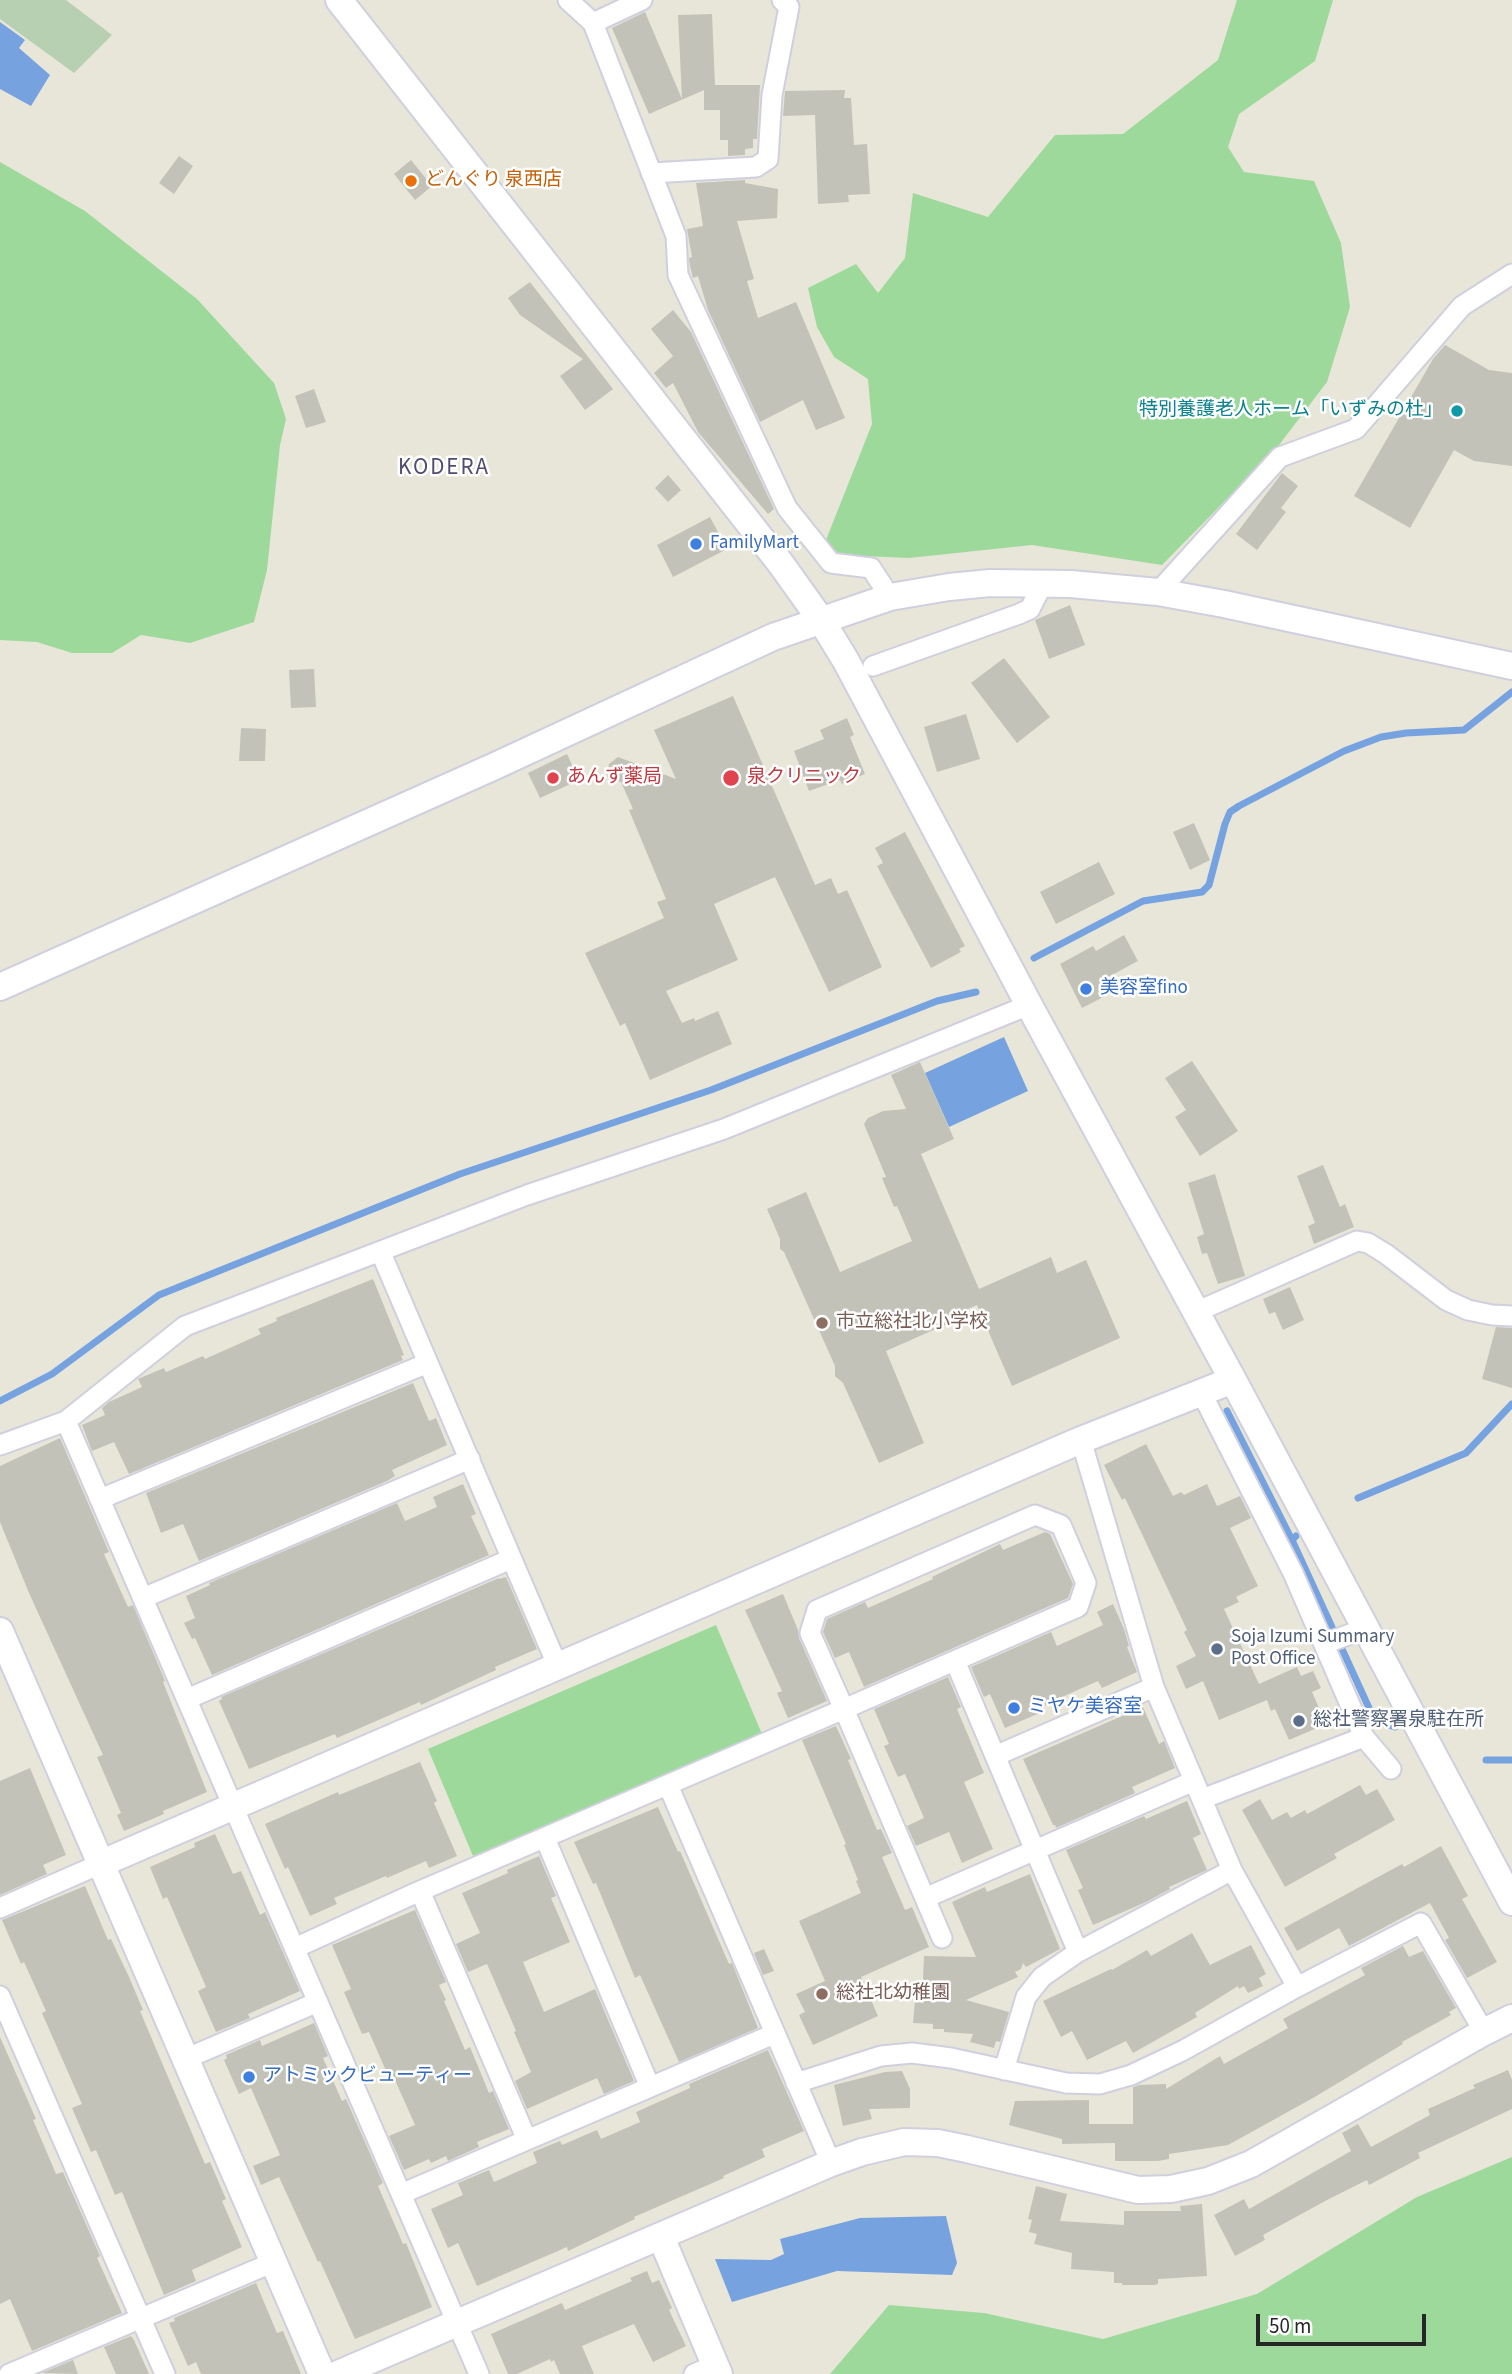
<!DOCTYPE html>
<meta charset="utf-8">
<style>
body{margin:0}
#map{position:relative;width:1512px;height:2374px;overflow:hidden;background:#e8e6d9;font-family:"Source Sans 3",sans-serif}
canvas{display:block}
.scale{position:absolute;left:1256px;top:2314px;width:170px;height:32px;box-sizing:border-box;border:4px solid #262626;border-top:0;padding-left:9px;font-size:21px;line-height:24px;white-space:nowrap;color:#262626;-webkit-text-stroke:5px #fff;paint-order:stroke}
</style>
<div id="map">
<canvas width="1512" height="2374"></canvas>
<div class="scale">50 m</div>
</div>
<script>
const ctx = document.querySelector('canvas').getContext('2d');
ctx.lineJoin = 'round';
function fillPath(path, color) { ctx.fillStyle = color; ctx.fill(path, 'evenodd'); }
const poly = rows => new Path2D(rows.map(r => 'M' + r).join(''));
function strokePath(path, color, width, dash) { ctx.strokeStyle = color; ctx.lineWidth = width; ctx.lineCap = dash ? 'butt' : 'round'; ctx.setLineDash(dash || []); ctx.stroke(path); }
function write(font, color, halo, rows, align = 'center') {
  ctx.font = font + ' "Source Sans 3","Noto Sans JP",sans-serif'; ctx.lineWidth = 5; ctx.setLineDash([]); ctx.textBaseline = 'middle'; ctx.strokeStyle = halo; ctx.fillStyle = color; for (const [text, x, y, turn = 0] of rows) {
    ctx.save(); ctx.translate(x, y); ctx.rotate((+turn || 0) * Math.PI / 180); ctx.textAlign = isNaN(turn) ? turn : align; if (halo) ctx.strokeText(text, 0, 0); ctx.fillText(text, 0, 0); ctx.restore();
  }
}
const green = poly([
 [1237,0,1333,0,1315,61,1239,114,1228,147,1244,172,1314,181,1341,243,1350,307,1327,382,1276,449,1162,565,1032,545,909,558,839,555,826,540,872,424,868,379,834,357,817,327,808,288,856,264,878,293,905,258,913,193,988,217,1055,135,1123,134,1218,60],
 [0,162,85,211,197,299,274,383,286,419,280,445,267,570,254,622,190,643,141,635,112,653,72,653,37,642,0,640],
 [716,1625,762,1734,473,1856,428,1749],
 [1512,2157,1512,2374,830,2374,889,2305,984,2313,1103,2339,1257,2294,1417,2197]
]);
const cemetery = poly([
 [0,0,66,0,112,35,74,73,0,19]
]);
const water = poly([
 [0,22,25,40,19,48,50,75,31,106,0,89],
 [1004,1037,1028,1091,949,1127,925,1073],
 [946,2216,957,2263,952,2275,837,2271,732,2302,715,2259,771,2260,784,2254,780,2239,860,2218]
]);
const stream = poly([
 [1034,958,1143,901,1202,892,1209,885,1225,824,1230,812,1239,806,1344,751,1381,737,1406,733,1464,730,1512,692],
 [0,1401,52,1374,159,1295,460,1174,711,1090,937,1001,976,992],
 [1227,1411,1292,1540,1296,1536],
 [1358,1498,1466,1453,1512,1404],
 [1292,1540,1375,1721,1395,1727],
 [1486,1760,1512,1760]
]);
const building = poly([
 [645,12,682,99,678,15,712,14,715,85,760,85,757,139,753,139,753,148,745,149,745,155,728,156,728,140,720,140,720,110,704,110,704,90,649,114,612,28],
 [845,90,844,98,851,98,854,145,867,144,870,194,848,195,849,202,818,204,815,115,783,116,785,91],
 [179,156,193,166,174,194,159,183],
 [411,160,432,186,415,200,394,174],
 [745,180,745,183,778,189,777,218,737,221,754,279,747,281,758,318,796,302,845,418,816,430,803,400,760,422,708,310,698,276,693,278,690,266,689,258,692,257,687,229,703,226,696,183],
 [530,282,613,389,585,410,560,376,583,359,520,315,508,298],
 [673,310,691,332,774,509,768,514,698,432,673,383,666,388,654,373,673,356,651,329],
 [1445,345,1489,370,1512,373,1512,466,1474,461,1454,450,1410,528,1354,496,1433,359],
 [314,389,326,422,306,428,295,396],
 [1282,473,1298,486,1281,508,1286,512,1257,550,1236,534],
 [668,475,681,490,668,502,655,488],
 [710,517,727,549,673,577,657,545],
 [1070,605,1085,645,1049,659,1035,620],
 [1004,658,1050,717,1017,743,971,683],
 [314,669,316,707,291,708,289,670],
 [733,696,815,885,831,878,838,894,847,890,882,967,829,992,775,877,714,904,738,960,666,991,682,1023,694,1018,695,1021,718,1011,732,1044,650,1080,625,1023,620,1026,585,953,664,918,657,902,666,899,629,810,633,809,621,782,607,777,609,764,618,757,676,779,654,730],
 [966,714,980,759,937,772,924,727],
 [847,718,854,735,850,737,865,774,842,784,840,780,809,791,794,751,824,739,820,730],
 [241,728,266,729,265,761,239,761],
 [567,754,579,780,540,798,528,773],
 [1194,823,1210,860,1190,870,1173,832],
 [905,832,965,946,959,949,961,952,931,968,877,866,883,863,875,848],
 [1099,862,1115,894,1056,924,1040,892],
 [1124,935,1138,961,1108,977,1115,991,1082,1008,1060,964,1093,946,1096,951],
 [1192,1061,1238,1131,1200,1156,1175,1117,1186,1110,1165,1078],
 [920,1062,954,1139,921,1154,979,1289,1051,1257,1057,1273,1086,1260,1120,1338,1012,1386,977,1305,945,1319,947,1324,886,1351,924,1443,879,1463,843,1383,835,1376,835,1366,784,1252,780,1249,780,1239,767,1209,806,1192,840,1272,912,1241,897,1206,894,1207,882,1178,886,1177,864,1124,868,1118,883,1111,906,1109,891,1075],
 [1323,1165,1340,1207,1345,1204,1354,1227,1314,1244,1308,1226,1315,1223,1297,1176],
 [1215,1174,1245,1276,1218,1284,1207,1253,1202,1254,1197,1237,1204,1234,1188,1183],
 [373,1279,404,1355,401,1356,403,1360,129,1474,114,1442,92,1451,82,1425,105,1415,102,1408,109,1402,142,1387,138,1379,164,1368,166,1372,203,1356,205,1359,261,1334,258,1329,277,1321,276,1318],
 [1290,1287,1304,1320,1283,1330,1275,1312,1269,1314,1263,1299],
 [1496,1327,1512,1328,1512,1388,1482,1379],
 [413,1383,429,1421,436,1418,447,1445,392,1470,395,1476,387,1481,199,1561,183,1524,161,1533,146,1493],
 [60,1438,109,1552,104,1554,128,1607,133,1605,165,1681,163,1682,207,1792,163,1811,164,1814,124,1831,117,1815,121,1813,97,1757,103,1755,29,1593,0,1522,0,1466],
 [1146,1444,1173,1496,1181,1492,1184,1495,1207,1484,1217,1506,1240,1496,1251,1518,1230,1528,1258,1586,1236,1597,1239,1602,1224,1609,1259,1684,1297,1667,1301,1676,1313,1671,1321,1688,1312,1692,1326,1724,1289,1740,1275,1709,1271,1711,1267,1700,1219,1720,1203,1681,1186,1689,1176,1666,1196,1656,1184,1632,1187,1630,1125,1498,1122,1500,1104,1465],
 [463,1484,476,1514,471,1516,489,1555,212,1675,195,1638,192,1639,184,1623,195,1618,186,1596,210,1585,209,1583,397,1503,405,1521,437,1507,433,1497],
 [1045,1532,1050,1534,1073,1584,1068,1598,864,1687,849,1652,835,1658,823,1632,827,1619,865,1602,868,1608,933,1579,932,1577,1000,1544,1003,1550],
 [506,1577,537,1649,495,1667,496,1670,421,1705,420,1702,337,1738,335,1734,249,1769,219,1701,222,1699,221,1697,499,1578,499,1579],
 [783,1594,798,1630,799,1638,827,1701,788,1718,777,1693,782,1691,745,1610],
 [1113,1604,1124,1629,1129,1646,1127,1647,1137,1672,1102,1688,1098,1681,1053,1701,1041,1708,1042,1712,1005,1728,990,1694,984,1697,971,1667,1051,1632,1057,1646,1103,1625,1097,1612],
 [948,1677,961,1707,957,1709,984,1773,964,1782,993,1849,962,1863,949,1832,916,1846,907,1826,924,1818,905,1774,898,1777,884,1746,889,1744,874,1709],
 [1143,1707,1159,1744,1164,1741,1175,1768,1132,1787,1135,1793,1056,1828,1055,1825,1053,1825,1023,1759],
 [836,1726,851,1759,848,1760,877,1830,881,1829,892,1853,882,1857,905,1910,912,1907,929,1947,861,1977,878,2016,813,2045,799,2015,805,2012,796,1994,825,1981,799,1921,861,1893,856,1881,858,1880,844,1845,846,1844,802,1740],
 [420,1762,437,1801,434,1803,457,1856,429,1868,426,1861,387,1878,386,1876,334,1898,337,1904,310,1916,288,1867,285,1869,265,1824,338,1792,339,1795],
 [30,1768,66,1855,43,1865,47,1874,0,1895,0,1781],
 [1360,1785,1366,1795,1377,1789,1395,1820,1334,1854,1337,1858,1285,1887,1242,1810,1260,1799,1272,1820,1287,1812,1291,1818,1305,1810,1307,1814],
 [1187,1801,1201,1834,1193,1838,1207,1870,1169,1887,1170,1889,1146,1902,1093,1925,1078,1890,1083,1888,1066,1850,1144,1816,1146,1819],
 [658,1807,678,1852,680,1851,729,1964,732,1963,758,2028,679,2062,640,1975,635,1978,596,1883,593,1884,574,1842],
 [215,1834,233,1874,241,1871,260,1915,265,1912,300,1991,248,2014,250,2018,216,2032,198,1991,206,1987,167,1897,163,1899,150,1867,195,1847,194,1843],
 [1441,1846,1468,1896,1462,1899,1497,1962,1467,1978,1445,1940,1449,1938,1430,1903,1349,1946,1339,1928,1297,1951,1284,1928,1402,1864,1404,1867],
 [539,1856,556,1896,551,1898,570,1942,523,1962,544,2012,595,1989,634,2081,604,2094,597,2078,527,2109,515,2081,531,2072,514,2032,516,2031,487,1964,468,1972,456,1944,480,1933,462,1893,508,1873,507,1870],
 [1030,1874,1060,1949,1026,1967,1023,1963,1021,1969,1015,1972,1018,1977,966,2000,1009,2012,1000,2042,996,2041,994,2048,970,2042,973,2034,944,2032,944,2029,933,2029,933,2024,913,2023,915,2001,922,2002,924,1956,976,1957,952,1902,985,1887,987,1892],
 [85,1886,108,1940,111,1939,129,1977,143,2010,140,2011,205,2164,210,2162,226,2199,222,2201,242,2247,192,2270,196,2281,164,2295,122,2192,115,2195,96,2150,91,2152,72,2108,82,2104,42,2013,46,2011,24,1962,21,1964,2,1920],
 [415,1910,446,1982,439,1985,446,2000,444,2001,465,2050,470,2047,489,2093,493,2091,509,2129,477,2142,479,2147,448,2161,446,2156,431,2163,429,2159,404,2170,389,2136,415,2125,391,2071,387,2073,369,2032,362,2034,344,1992,351,1989,332,1945],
 [1192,1933,1210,1965,1251,1945,1266,1974,1259,1978,1263,1986,1248,1993,1244,1986,1239,1989,1238,1986,1195,2013,1197,2017,1133,2053,1126,2041,1087,2060,1072,2031,1061,2037,1043,2001,1111,1969,1112,1970,1147,1950,1151,1956],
 [1403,1946,1409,1957,1423,1951,1456,2008,1449,2012,1451,2015,1402,2042,1403,2044,1313,2098,1228,2145,1169,2154,1169,2159,1158,2161,1115,2161,1115,2143,1062,2144,1062,2139,1009,2125,1015,2101,1089,2100,1089,2124,1133,2124,1133,2087,1139,2085,1166,2084,1166,2089,1220,2056,1224,2064,1288,2028,1283,2019,1365,1975,1361,1968],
 [764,1949,774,1971,763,1975,754,1953],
 [314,2023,328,2056,323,2058,342,2101,346,2099,383,2183,378,2186,403,2244,406,2243,432,2307,355,2339,320,2261,318,2262,279,2177,261,2185,253,2166,280,2155,251,2088,239,2094,224,2060,227,2058,226,2055,260,2040,262,2046],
 [0,2037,36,2119,33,2120,56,2174,63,2172,100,2256,97,2258,122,2313,32,2351,10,2299,0,2304],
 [768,2050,804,2131,762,2149,765,2157,723,2176,724,2178,634,2217,635,2219,568,2251,567,2247,477,2286,458,2243,448,2248,431,2209,463,2195,458,2183,489,2170,494,2182,537,2163,533,2152,560,2141,562,2145,597,2130,601,2139,640,2122,636,2112,690,2088,689,2084],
 [1508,2070,1512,2080,1512,2109,1418,2153,1420,2158,1369,2185,1367,2180,1327,2200,1263,2235,1265,2240,1235,2256,1214,2215,1244,2199,1249,2209,1351,2151,1342,2133,1358,2124,1371,2147,1430,2115,1428,2109,1475,2088,1473,2085],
 [902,2071,910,2089,910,2108,869,2109,872,2119,843,2126,834,2085,885,2072],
 [1036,2186,1067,2194,1060,2221,1124,2225,1124,2211,1181,2211,1180,2206,1202,2204,1207,2276,1158,2279,1158,2284,1154,2285,1122,2285,1122,2283,1114,2283,1114,2272,1071,2269,1072,2253,1034,2244,1037,2234,1029,2232,1032,2220,1028,2219],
 [647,2271,652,2283,659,2280,672,2308,669,2310,686,2346,653,2362,634,2324,582,2346,594,2374,560,2374,554,2360,551,2362,550,2359,517,2374,508,2374,491,2334,562,2303,565,2310,632,2281,630,2278],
 [256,2283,277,2333,283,2331,301,2374,201,2374,196,2362,188,2366,169,2323,175,2321,174,2318],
 [131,2336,134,2340,149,2374,116,2374,104,2347],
 [73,2360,78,2374,42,2373]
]);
const street = poly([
 [568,0,593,23,676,236,678,275,787,508,831,563,871,568,890,597],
 [593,23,642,0],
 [651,173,756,167,768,159,772,95,789,7,782,0],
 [1158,592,1280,457,1356,429,1462,306,1512,274],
 [873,666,1019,614,1030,609,1043,583],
 [381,1253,558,1667],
 [1196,1312,1357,1241,1368,1243,1386,1254,1446,1300,1468,1310,1492,1315,1512,1316],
 [1201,1392,1293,1573,1364,1737,1391,1769],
 [66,1421,479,2374],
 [1081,1440,1154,1687,1232,1870,1297,1987],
 [0,1445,66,1421,185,1326,527,1195,724,1129,1029,1005],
 [100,1499,428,1363],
 [143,1598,470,1459],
 [1324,1644,1366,1628],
 [955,1661,1078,1952],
 [187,1699,511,1559],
 [995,1756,1154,1687],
 [668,1785,831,2163],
 [1202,1799,1364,1737],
 [545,1838,650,2087],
 [420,1891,527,2140],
 [925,1898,1194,1781],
 [0,1908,100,1864],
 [295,1948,420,1891,844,1709,1078,1607,1086,1583,1061,1525,1035,1515,817,1610,810,1633,844,1709,942,1938],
 [0,1996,165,2374],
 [185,2059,318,2002],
 [1004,2070,1026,1997,1042,1977,1078,1952,1232,1870],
 [796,2083,881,2056,912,2053,951,2058,1066,2083,1100,2084,1131,2075,1182,2051,1297,1987,1421,1923,1484,2032],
 [401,2194,774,2034],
 [9,2374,274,2262],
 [694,2374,715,2365]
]);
const secondary = poly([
 [339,0,781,564,821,620,846,661,1029,1005,1233,1380,1512,1902],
 [0,987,495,766,773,637,890,597,949,587,990,583,1071,584,1158,592,1224,604,1512,666],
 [0,1631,322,2374],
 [100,1864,1081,1440,1233,1380],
 [661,2237,719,2374],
 [338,2374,831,2163,862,2152,904,2142,938,2143,967,2149,1138,2190,1171,2189,1208,2181,1251,2164,1484,2032,1512,2018]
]);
const markers = [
 [411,181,7,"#e8710a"],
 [1457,411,7,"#0f9aa8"],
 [696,544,7,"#3f7fe0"],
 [553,778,7,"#e0444e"],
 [731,778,9,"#e0444e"],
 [1086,989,7,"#3f7fe0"],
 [822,1323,7,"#8d6e63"],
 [1217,1649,7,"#5c6f8a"],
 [1014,1708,7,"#3f7fe0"],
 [1299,1721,7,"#5c6f8a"],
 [822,1994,7,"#8d6e63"],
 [249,2077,7,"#3f7fe0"]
];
const foodNames = [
 ["どんぐり 泉西店",425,181]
];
const cultureNames = [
 ["特別養護老人ホーム「いずみの杜」",1443,411]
];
const shopNames = [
 ["FamilyMart",710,544],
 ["美容室fino",1100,989],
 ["ミヤケ美容室",1028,1708],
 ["アトミックビューティー",263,2077]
];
const healthNames = [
 ["あんず薬局",567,778],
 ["泉クリニック",747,778]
];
const educationNames = [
 ["市立総社北小学校",836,1323],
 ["総社北幼稚園",836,1994]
];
const serviceNames = [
 ["Soja Izumi Summary",1231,1638],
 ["Post Office",1231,1660],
 ["総社警察署泉駐在所",1313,1721]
];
const quarterNames = [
 ["KODERA",444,469]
];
fillPath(green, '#9dd99b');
fillPath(cemetery, '#b7d0b2');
fillPath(water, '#76a3e0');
strokePath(stream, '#76a3e0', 7);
fillPath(building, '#c3c2b9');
strokePath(street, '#d0cfde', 23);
strokePath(secondary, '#d0cfde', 30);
strokePath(street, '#fff', 19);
strokePath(secondary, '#fff', 26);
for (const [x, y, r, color] of markers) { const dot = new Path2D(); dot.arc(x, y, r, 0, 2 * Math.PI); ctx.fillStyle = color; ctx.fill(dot); strokePath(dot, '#fff', 2.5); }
write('19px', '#c56008', '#fff', foodNames, 'left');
write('19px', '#0d838f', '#fff', cultureNames, 'right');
write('19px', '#366cbe', '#fff', shopNames, 'left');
write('19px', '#be3a42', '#fff', healthNames, 'left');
write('19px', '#785e54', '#fff', educationNames, 'left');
write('19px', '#4e5e75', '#fff', serviceNames, 'left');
ctx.letterSpacing = '2px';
write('23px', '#514c71', '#fff', quarterNames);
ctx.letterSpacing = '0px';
</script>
